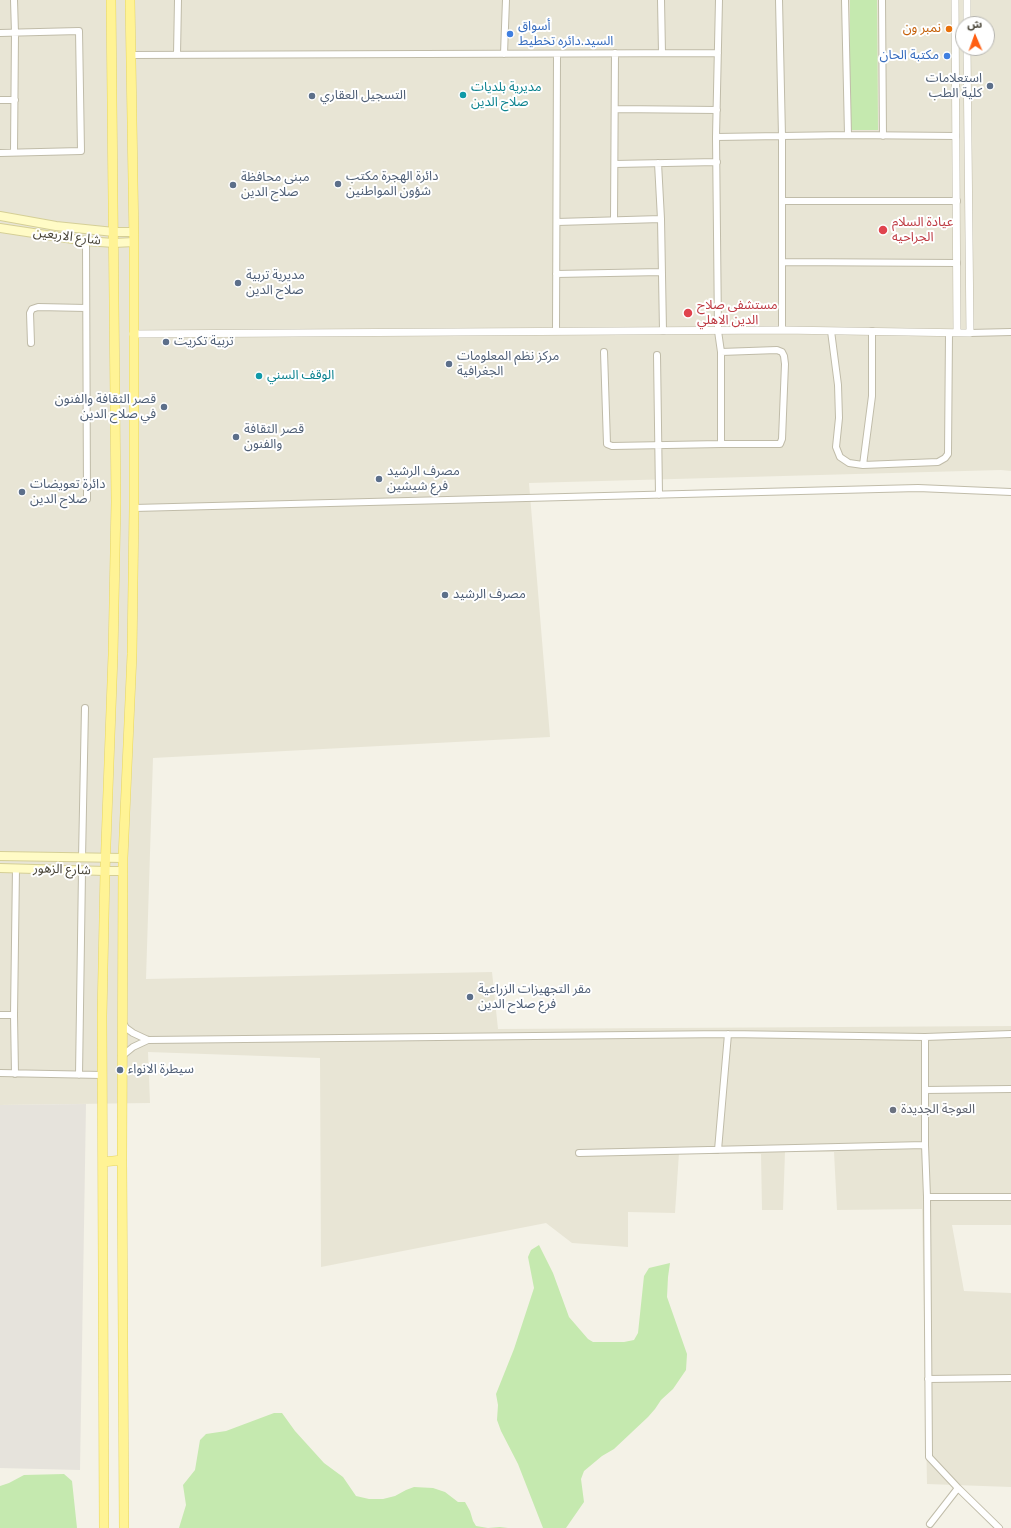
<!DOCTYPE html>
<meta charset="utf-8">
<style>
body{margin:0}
#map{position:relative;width:1011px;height:1528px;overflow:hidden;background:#f4f2e7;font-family:"Roboto Condensed","Noto Sans Arabic",sans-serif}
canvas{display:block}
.north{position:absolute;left:955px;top:16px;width:40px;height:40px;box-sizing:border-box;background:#fff;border:1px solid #b5b4af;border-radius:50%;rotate:358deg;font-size:11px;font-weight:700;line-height:16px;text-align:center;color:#474336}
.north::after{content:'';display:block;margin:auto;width:14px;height:18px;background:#ff5f13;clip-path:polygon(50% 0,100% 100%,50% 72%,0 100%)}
</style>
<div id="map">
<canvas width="1011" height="1528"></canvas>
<div class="north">ش</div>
</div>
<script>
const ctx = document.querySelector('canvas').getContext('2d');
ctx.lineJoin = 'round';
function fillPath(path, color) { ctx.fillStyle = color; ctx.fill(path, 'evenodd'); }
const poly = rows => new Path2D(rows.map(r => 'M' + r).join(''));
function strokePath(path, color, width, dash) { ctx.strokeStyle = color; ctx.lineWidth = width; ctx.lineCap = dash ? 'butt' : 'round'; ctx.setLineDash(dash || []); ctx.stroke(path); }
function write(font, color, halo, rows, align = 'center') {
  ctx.font = font + ' "Roboto Condensed","Noto Sans Arabic",sans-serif'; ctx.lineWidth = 4; ctx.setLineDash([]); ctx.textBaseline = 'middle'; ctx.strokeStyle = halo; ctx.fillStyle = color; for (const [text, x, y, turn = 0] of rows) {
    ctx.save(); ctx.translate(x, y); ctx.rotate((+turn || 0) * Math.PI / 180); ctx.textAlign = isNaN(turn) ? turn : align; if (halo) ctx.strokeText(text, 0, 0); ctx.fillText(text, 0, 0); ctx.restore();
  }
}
const residential = poly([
 [0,0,1011,0,1011,471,1001,470,529,483,550,737,153,758,146,979,492,972,498,1029,1011,1026,1011,1225,952,1225,964,1291,1011,1293,1011,1487,927,1484,922,1209,837,1210,834,1152,785,1152,783,1210,762,1210,761,1154,679,1153,675,1213,628,1212,628,1247,572,1243,546,1223,321,1267,320,1058,148,1052,150,1103,0,1105],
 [963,24,987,24,987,48,963,48]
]);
const industrial = poly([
 [86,1104,80,1470,0,1468,0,1105]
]);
const green = poly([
 [850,0,877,0,878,130,850,130],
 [539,1245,553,1273,569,1317,588,1339,593,1342,624,1342,634,1340,638,1333,644,1276,649,1268,670,1263,668,1277,667,1297,687,1354,686,1370,673,1389,661,1400,655,1409,648,1417,614,1449,602,1456,584,1471,581,1479,584,1502,566,1528,543,1528,518,1464,501,1431,497,1420,498,1405,496,1394,514,1349,534,1288,528,1257,531,1250],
 [274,1413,282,1413,295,1431,324,1463,343,1477,356,1496,369,1499,383,1499,395,1496,406,1490,414,1487,433,1488,445,1492,458,1502,465,1502,470,1511,473,1521,476,1526,488,1528,500,1527,508,1528,179,1528,186,1505,183,1485,195,1470,200,1440,206,1434,226,1431],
 [64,1474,72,1481,77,1528,0,1528,0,1486,9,1483,24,1475]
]);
const minor = poly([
 [14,0,15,33,14,152],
 [661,0,662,53],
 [719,0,716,137,848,135,956,136],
 [779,0,782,136,782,330],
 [845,0,848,135],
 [882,0,883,136],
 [0,33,79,31,81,151,0,153],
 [504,54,506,0],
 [130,55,718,53],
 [177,55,178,0],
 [0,100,15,100],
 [615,109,717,110],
 [658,163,661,219,663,331],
 [615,164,717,162],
 [782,201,957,201],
 [614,220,615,53],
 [557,222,661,219],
 [86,241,87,499],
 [782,262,957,263],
 [556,274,662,272],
 [556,331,557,54],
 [831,331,838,385,839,418,836,447,840,457,849,463,863,465,938,462,945,458,948,454,949,333],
 [970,333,1011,332],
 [31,343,30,313,32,309,38,307,86,308],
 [604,352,607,444,612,446,721,444,721,352,718,331,716,137],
 [721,352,777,350,782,352,784,356,785,364,782,439,780,444,721,444],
 [657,355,659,495],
 [863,465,872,396,872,331],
 [134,508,918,488,1011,492],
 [82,858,85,708],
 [0,1015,14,1015],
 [123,1023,126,1028,133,1033,148,1040,728,1034,925,1037,1011,1034],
 [925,1037,925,1145,927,1197,929,1457,958,1488,999,1528],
 [122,1056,133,1047,148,1040],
 [0,1073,102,1075],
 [15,1074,14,1015,16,868],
 [79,1075,82,871],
 [925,1090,1011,1089],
 [718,1150,728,1034],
 [579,1153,925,1145],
 [927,1197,1011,1197],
 [928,1379,1011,1378],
 [930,1524,958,1488]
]);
const tertiary = poly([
 [955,0,957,333],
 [967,0,967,24],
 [133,334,782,330,970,333,967,48]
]);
const secondary = poly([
 [0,216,56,226,114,232,133,232],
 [0,228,86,241,114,243,134,242],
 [0,856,123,858],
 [0,868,105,871,123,871]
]);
const primary = poly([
 [103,1162,122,1160],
 [104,1528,102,1016,105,871,113,655,116,502,111,0],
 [124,1528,122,1160,123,858,132,654,134,508,134,242,130,0]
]);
const markers = [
 [949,29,4,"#e8710a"],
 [510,34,4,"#3f7fe0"],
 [947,56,4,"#3f7fe0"],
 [990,86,4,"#5c6f8a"],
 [463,95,4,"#0f9aa8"],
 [312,96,4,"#5c6f8a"],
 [338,184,4,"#5c6f8a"],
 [233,185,4,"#5c6f8a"],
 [883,230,5,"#e0444e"],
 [238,283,4,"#5c6f8a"],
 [688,313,5,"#e0444e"],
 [166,342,4,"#5c6f8a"],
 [449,364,4,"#5c6f8a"],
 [259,376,4,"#0f9aa8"],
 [164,407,4,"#5c6f8a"],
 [236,437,4,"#5c6f8a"],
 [379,479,4,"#5c6f8a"],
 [22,492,4,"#5c6f8a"],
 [445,595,4,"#5c6f8a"],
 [470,997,4,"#5c6f8a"],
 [120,1070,4,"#5c6f8a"],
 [893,1110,4,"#6b7280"]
];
const shopNames = [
 ["أسواق",518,27],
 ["السيد.دائره تخطيط",518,42],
 ["مكتبة الحان",939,56,"right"]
];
const foodNames = [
 ["نمبر ون",941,29]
];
const serviceNames = [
 ["استعلامات",982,79,"right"],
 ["كلية الطب",982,94,"right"],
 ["التسجيل العقاري",320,96],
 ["دائرة الهجرة مكتب",346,177],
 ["شؤون المواطنين",346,192],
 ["مبنى محافظة",241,178],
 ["صلاح الدين",241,193],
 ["مديرية تربية",246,276],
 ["صلاح الدين",246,291],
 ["تربية تكريت",174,342],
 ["مركز نظم المعلومات",457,357],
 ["الجغرافية",457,372],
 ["قصر الثقافة والفنون",156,400,"right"],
 ["في صلاح الدين",156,415,"right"],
 ["قصر الثقافة",244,430],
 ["والفنون",244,445],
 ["مصرف الرشيد",387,472],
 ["فرع شيشين",387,487],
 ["دائرة تعويضات",30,485],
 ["صلاح الدين",30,500],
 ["مصرف الرشيد",453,595],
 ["مقر التجهيزات الزراعية",478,990],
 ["فرع صلاح الدين",478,1005],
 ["سيطرة الانواء",128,1070]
];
const cultureNames = [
 ["مديرية بلديات",471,88],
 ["صلاح الدين",471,103],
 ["الوقف السني",267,376]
];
const healthNames = [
 ["عيادة السلام",892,223],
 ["الجراحيه",892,238],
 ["مستشفى صلاح",697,306],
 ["الدين الاهلي",697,321]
];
const streetNames = [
 ["شارع الاربعين",67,237,7],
 ["شارع الزهور",62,870,2]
];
const worshipNames = [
 ["العوجة الجديدة",901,1110]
];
fillPath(residential, '#e8e5d5');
fillPath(industrial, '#e6e3dc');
fillPath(green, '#c5e9af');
strokePath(minor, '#c0bca9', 8);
strokePath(tertiary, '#c0bca9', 8);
strokePath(secondary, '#d5cf96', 10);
strokePath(primary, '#e7d662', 10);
strokePath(minor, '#fff', 6);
strokePath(tertiary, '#fff', 7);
strokePath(secondary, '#fffbc6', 8);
strokePath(primary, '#fff395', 9);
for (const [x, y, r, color] of markers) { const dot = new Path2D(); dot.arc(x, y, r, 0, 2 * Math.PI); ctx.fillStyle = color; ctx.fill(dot); strokePath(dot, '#fff', 1.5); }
write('13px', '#366cbe', '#fff', shopNames, 'left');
write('13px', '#c56008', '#fff', foodNames, 'right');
write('13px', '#4e5e75', '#fff', serviceNames, 'left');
write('13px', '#0d838f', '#fff', cultureNames, 'left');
write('13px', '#be3a42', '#fff', healthNames, 'left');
write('13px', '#474336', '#fff', streetNames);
write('13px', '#5b616d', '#fff', worshipNames, 'left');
</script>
